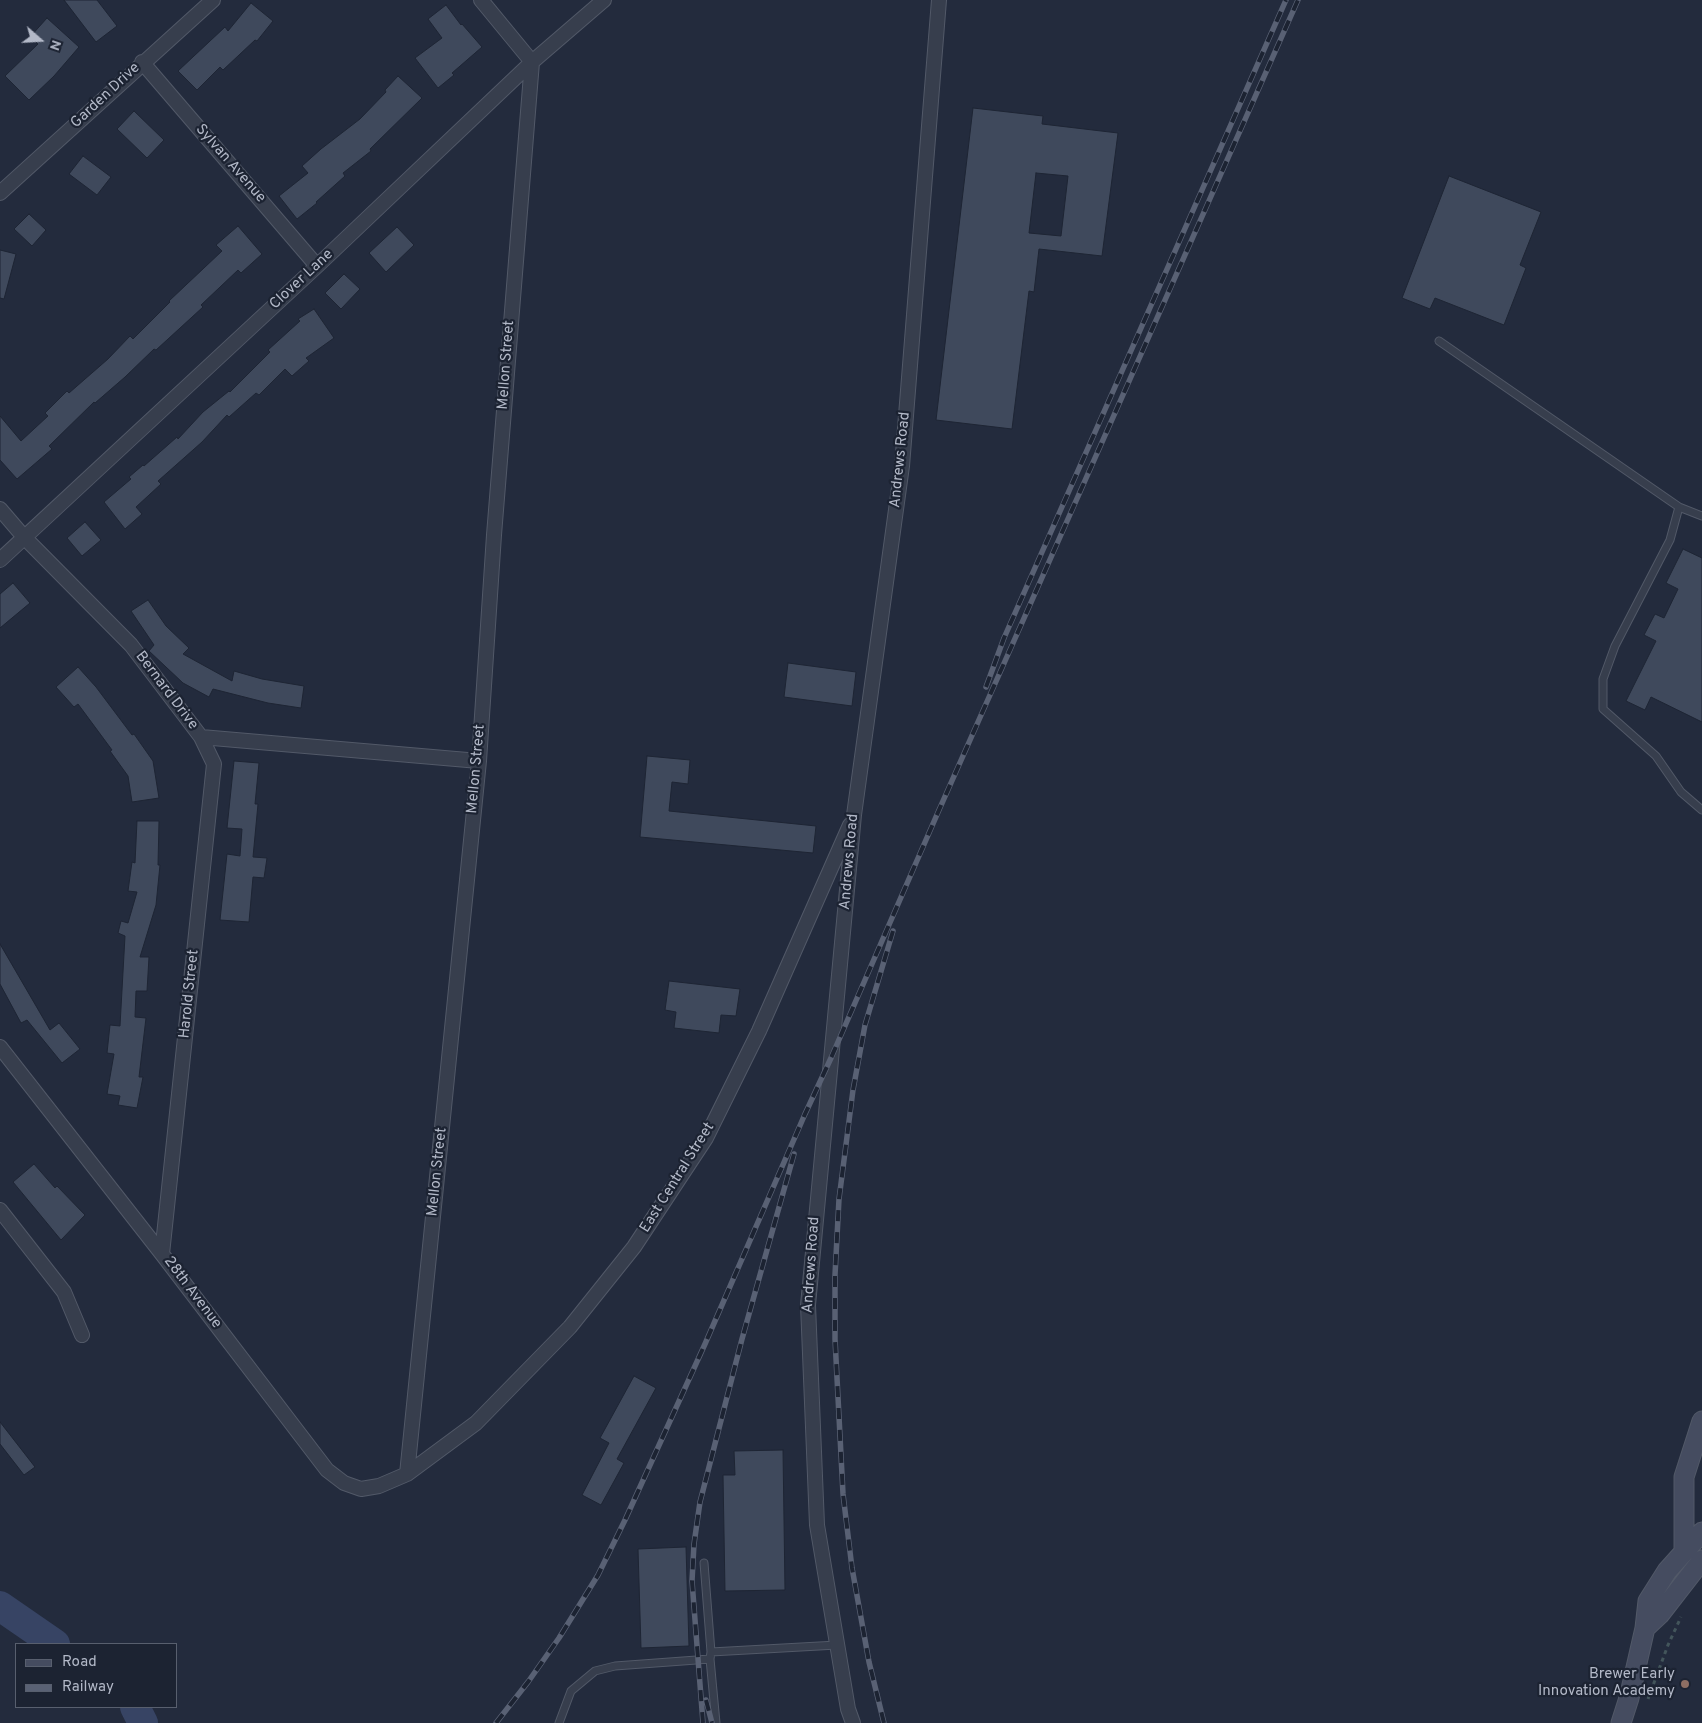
<!DOCTYPE html>
<style>
body{margin:0}
#map{position:relative;width:1702px;height:1723px;overflow:hidden;background:#232b3d;font-family:Overpass,sans-serif}
canvas{display:block}
.legend{position:absolute;left:15px;top:1643px;width:162px;height:65px;box-sizing:border-box;background:#1c2332;border:1px solid #585f6e;margin:0;padding:6px 9px;list-style:none;font-size:15px;color:#b3b9c8}
.legend li{display:flex;align-items:center;gap:10px;height:25px}
.legend b{width:25px;border:1px solid #585f6e}
.north{position:absolute;left:15px;top:15px;width:50px;height:50px;-webkit-text-stroke:4px #1c2332;paint-order:stroke;rotate:109deg;font-size:14px;font-weight:700;line-height:20px;text-align:center;color:#b3b9c8}
.north::after{content:'';display:block;margin:auto;width:18px;height:22px;background:#b3b9c8;clip-path:polygon(50% 0,100% 100%,50% 72%,0 100%)}
</style>
<div id="map">
<canvas width="1702" height="1723"></canvas>
<ul class="legend">
<li><b style="height:6px;background:#454c60"></b>Road</li>
<li><b style="height:6px;background:#596174"></b>Railway</li>
</ul>
<div class="north">N</div>
</div>
<script>
const ctx = document.querySelector('canvas').getContext('2d');
ctx.lineJoin = 'round';
const poly = rows => new Path2D(rows.map(r => 'M' + r).join(''));
function strokePath(path, color, width, dash) { ctx.strokeStyle = color; ctx.lineWidth = width; ctx.lineCap = dash ? 'butt' : 'round'; ctx.setLineDash(dash || []); ctx.stroke(path); }
function fillPath(path, color) { ctx.fillStyle = color; ctx.fill(path, 'evenodd'); }
function write(font, color, halo, rows, align = 'center') {
  ctx.font = font + ' Overpass,sans-serif'; ctx.lineWidth = 4.5; ctx.setLineDash([]); ctx.textBaseline = 'middle'; ctx.strokeStyle = halo; ctx.fillStyle = color; for (const [text, x, y, turn = 0] of rows) {
    ctx.save(); ctx.translate(x, y); ctx.rotate((+turn || 0) * Math.PI / 180); ctx.textAlign = isNaN(turn) ? turn : align; if (halo) ctx.strokeText(text, 0, 0); ctx.fillText(text, 0, 0); ctx.restore();
  }
}
const river = poly([
 [0,1606,55,1644],
 [135,1707,143,1723]
]);
const building = poly([
 [64,0,97,0,117,26,96,42,64,0],
 [251,3,273,21,257,41,255,40,223,70,220,67,197,90,178,71,225,27,228,31,251,3],
 [446,5,461,25,462,24,482,47,452,73,454,75,438,88,415,58,442,38,428,19,446,5],
 [47,18,79,47,54,76,29,100,5,76,38,44,30,37,47,18],
 [398,76,422,98,370,149,371,151,343,173,345,176,316,202,317,203,297,219,279,196,308,173,302,166,321,149,360,119,386,92,385,90,398,76],
 [973,108,1043,116,1042,124,1118,133,1102,256,1039,249,1034,292,1029,291,1012,429,936,420,973,108],
 [1036,173,1068,176,1061,236,1029,233,1036,173],
 [134,111,164,140,147,158,117,129,134,111],
 [83,156,111,177,97,195,69,174,83,156],
 [1449,176,1541,212,1520,265,1526,268,1504,325,1435,298,1430,309,1402,298,1449,176],
 [29,214,46,230,32,246,14,229,29,214],
 [238,226,262,254,241,273,238,270,201,305,203,307,156,350,154,349,125,377,95,403,94,402,49,446,52,449,17,479,0,460,0,416,21,441,48,416,45,413,67,391,69,393,108,359,130,336,133,339,170,302,169,301,222,251,216,245,238,226],
 [397,227,414,245,386,272,369,253,397,227],
 [0,250,16,254,4,299,0,298,0,250],
 [344,274,360,289,341,309,325,293,344,274],
 [314,309,334,338,306,358,309,361,292,376,285,369,259,395,256,393,229,417,227,415,202,442,158,481,161,484,136,507,142,514,125,529,104,502,131,479,129,477,143,465,144,466,177,437,178,439,203,412,229,391,230,392,270,352,268,350,300,321,298,319,314,309],
 [85,522,101,540,82,556,67,538,85,522],
 [1683,549,1702,558,1702,722,1651,697,1645,710,1626,701,1656,641,1644,635,1655,614,1664,618,1678,589,1666,583,1683,549],
 [13,583,30,603,0,628,0,594,13,583],
 [148,600,166,626,189,648,183,654,232,681,234,671,262,679,304,686,301,708,268,703,213,689,209,697,183,683,149,651,154,645,131,611,148,600],
 [788,663,856,672,852,706,784,697,788,663],
 [78,667,96,687,132,735,134,734,153,761,159,798,132,802,128,776,110,751,112,750,78,704,74,707,56,687,78,667],
 [647,756,690,760,688,784,672,782,669,811,816,826,813,853,640,837,647,756],
 [234,761,259,763,255,804,258,804,253,857,267,858,264,878,253,877,249,922,220,920,227,854,240,856,242,829,227,828,234,761],
 [137,821,159,821,158,865,160,865,156,905,140,957,149,957,147,991,136,991,135,1017,146,1018,139,1077,143,1077,137,1108,118,1105,120,1096,107,1094,114,1054,107,1053,110,1025,120,1026,125,936,118,933,121,921,128,923,137,892,128,891,132,862,135,863,137,821],
 [0,944,50,1030,59,1023,80,1049,62,1063,27,1020,21,1023,0,984,0,944],
 [669,981,740,989,736,1016,721,1015,719,1033,674,1028,676,1012,665,1010,669,981],
 [34,1164,55,1188,57,1186,85,1215,61,1240,13,1182,34,1164],
 [634,1376,656,1388,617,1459,624,1463,601,1505,582,1495,609,1443,600,1438,634,1376],
 [0,1422,35,1467,24,1475,0,1444,0,1422],
 [783,1450,785,1590,725,1591,723,1475,735,1475,734,1451,783,1450],
 [686,1547,689,1646,641,1648,638,1549,686,1547]
]);
const path = poly([
 [1648,1699,1668,1645,1681,1617]
]);
const lane = poly([
 [1439,341,1679,507,1702,516],
 [1679,507,1670,540,1615,646,1603,679,1603,709,1656,756,1681,792,1702,810],
 [704,1563,711,1652],
 [559,1723,571,1691,595,1671,615,1666,710,1659],
 [716,1723,710,1659,711,1652,837,1645]
]);
const street = poly([
 [142,62,317,266],
 [0,193,213,0],
 [0,509,24,537,131,645,201,737,479,761],
 [0,560,317,266,532,62,604,0],
 [0,1047,162,1254,327,1470,344,1483,361,1489,379,1486,407,1474,476,1423,570,1327,634,1247,706,1138,759,1031,850,825],
 [0,1210,64,1292,82,1335],
 [162,1254,214,764,201,737],
 [407,1474,479,761,494,535,532,62,481,0],
 [853,1723,848,1709,817,1525,808,1305,854,815,902,466,939,0]
]);
const secondary = poly([
 [1684,1550,1684,1477,1702,1421],
 [1645,1628,1660,1614,1702,1560],
 [1621,1723,1629,1698,1645,1628,1648,1601,1667,1571,1702,1532]
]);
const rail = poly([
 [986,687,1004,638,1286,0],
 [706,1700,712,1723],
 [496,1723,528,1682,559,1638,598,1575,625,1520,705,1344,805,1114,831,1058,939,810,1298,0],
 [703,1723,692,1581,694,1544,700,1502,742,1339,794,1154],
 [884,1723,869,1662,852,1568,843,1494,835,1339,835,1275,839,1199,853,1090,865,1025,893,931]
]);
const markers = [
 [1685,1684,5,"#8d6e63"]
];
const streetNames = [
 ["Garden Drive",106,96,-43],
 ["Sylvan Avenue",230,164,49],
 ["Clover Lane",302,280,-43],
 ["Mellon Street",507,365,-86],
 ["Andrews Road",901,460,-84],
 ["Bernard Drive",166,691,53],
 ["Mellon Street",477,769,-85],
 ["Andrews Road",850,862,-85],
 ["Harold Street",190,994,-84],
 ["Mellon Street",438,1172,-84],
 ["East Central Street",678,1178,-58],
 ["Andrews Road",812,1265,-86],
 ["28th Avenue",192,1293,53]
];
const poiNames = [
 ["Brewer Early",1675,1675],
 ["Innovation Academy",1675,1692]
];
strokePath(river, '#374464', 30);
fillPath(building, '#3f495c');
strokePath(building, '#1e2534', 1);
strokePath(lane, '#525968', 9);
strokePath(street, '#525968', 16);
strokePath(secondary, '#525968', 21);
strokePath(path, '#43555b', 3, [4, 4]);
strokePath(lane, '#373e4d', 7);
strokePath(street, '#373e4d', 14);
strokePath(secondary, '#454c60', 19);
strokePath(rail, '#596174', 5.5);
strokePath(rail, '#1c2332', 4, [11]);
for (const [x, y, r, color] of markers) { const dot = new Path2D(); dot.arc(x, y, r, 0, 2 * Math.PI); ctx.fillStyle = color; ctx.fill(dot); strokePath(dot, '#1c2332', 2); }
write('15px', '#b3b9c8', '#1c2332', streetNames);
write('15px', '#b3b9c8', '#1c2332', poiNames, 'right');
</script>
